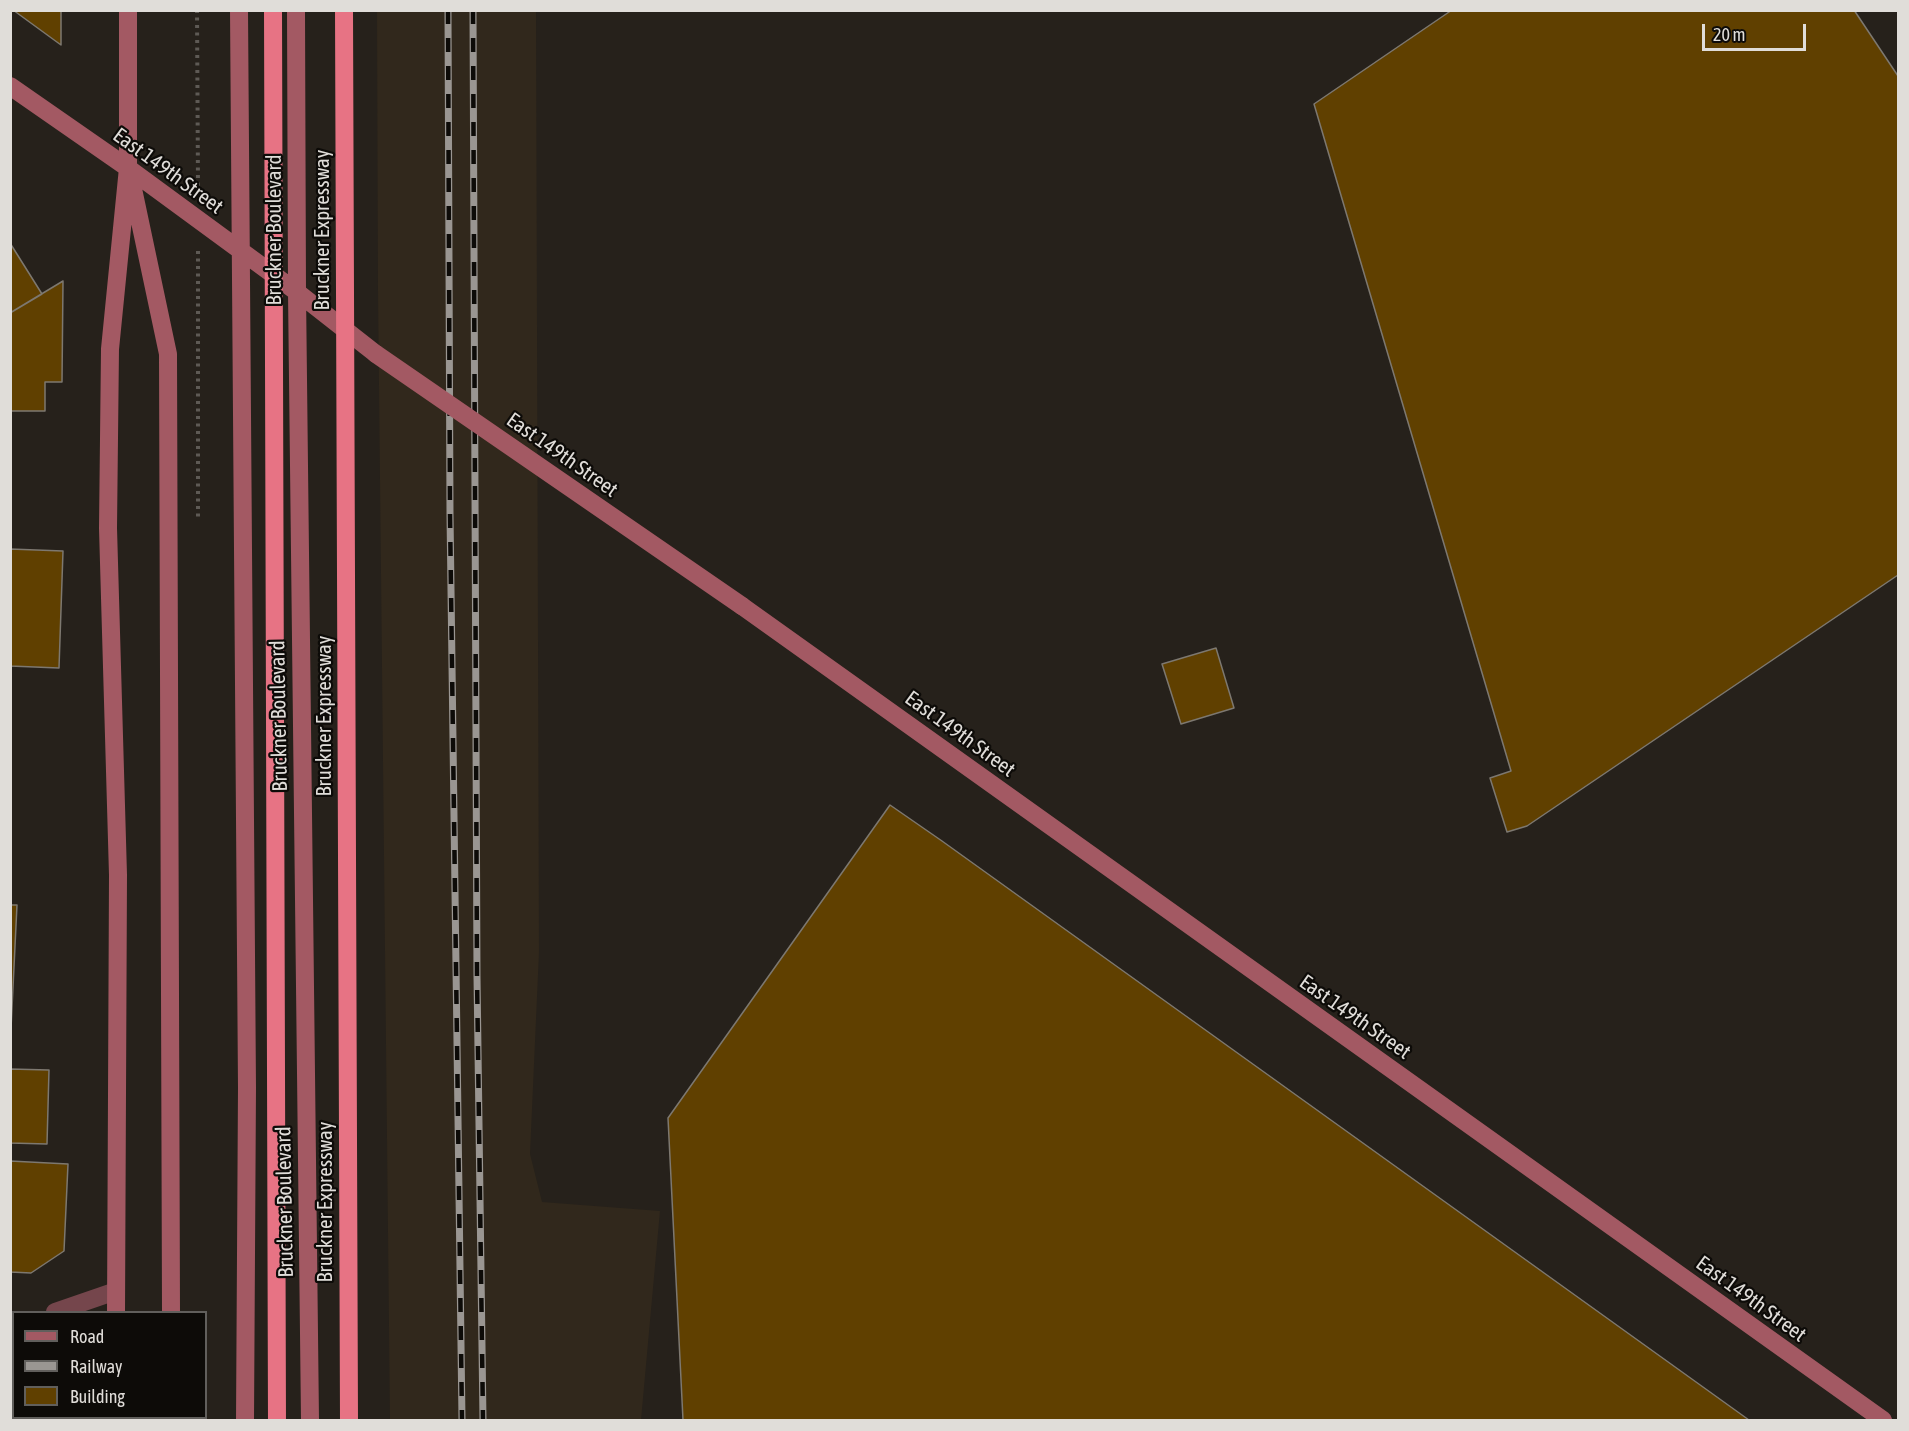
<!DOCTYPE html>
<style>
body{margin:0}
#map{position:relative;width:1909px;height:1431px;overflow:hidden;background:#26211b;font-family:"Asap Condensed",sans-serif}
canvas{display:block}
.frame{position:absolute;inset:0;border:12px solid #e0ddd9;pointer-events:none}
.legend{position:absolute;left:12px;top:1311px;width:195px;height:108px;box-sizing:border-box;background:#0d0b08;border:2px solid #615f5c;margin:0;padding:8px 10px;list-style:none;font-size:18px;color:#e0ddd9}
.legend li{display:flex;align-items:center;gap:12px;height:30px}
.legend b{width:30px;border:2px solid #615f5c}
.scale{position:absolute;left:1702px;top:24px;width:104px;height:27px;box-sizing:border-box;border:3px solid #e0ddd9;border-top:0;padding-left:8px;font-size:18px;line-height:21px;white-space:nowrap;color:#e0ddd9;-webkit-text-stroke:4px #0d0b08;paint-order:stroke}
</style>
<div id="map">
<canvas width="1909" height="1431"></canvas>
<div class="frame"></div>
<ul class="legend">
<li><b style="height:8px;background:#a35963"></b>Road</li>
<li><b style="height:8px;background:#9a9692"></b>Railway</li>
<li><b style="height:16px;background:#604000"></b>Building</li>
</ul>
<div class="scale">20 m</div>
</div>
<script>
const ctx = document.querySelector('canvas').getContext('2d');
ctx.lineJoin = 'round';
function fillPath(path, color) { ctx.fillStyle = color; ctx.fill(path, 'evenodd'); }
const poly = rows => new Path2D(rows.map(r => 'M' + r).join(''));
function strokePath(path, color, width, dash) { ctx.strokeStyle = color; ctx.lineWidth = width; ctx.lineCap = dash ? 'butt' : 'round'; ctx.setLineDash(dash || []); ctx.stroke(path); }
function write(font, color, halo, rows, align = 'center') {
  ctx.font = font + ' "Asap Condensed",sans-serif'; ctx.lineWidth = 4.5; ctx.setLineDash([]); ctx.textBaseline = 'middle'; ctx.strokeStyle = halo; ctx.fillStyle = color; for (const [text, x, y, turn = 0] of rows) {
    ctx.save(); ctx.translate(x, y); ctx.rotate((+turn || 0) * Math.PI / 180); ctx.textAlign = isNaN(turn) ? turn : align; if (halo) ctx.strokeText(text, 0, 0); ctx.fillText(text, 0, 0); ctx.restore();
  }
}
const built = poly([
 [377,11,536,11,539,952,530,1154,542,1202,660,1211,641,1420,390,1420,378,291]
]);
const building = poly([
 [13,10,61,10,61,45,13,10],
 [1452,10,1854,10,1898,76,1898,575,1527,826,1507,832,1490,778,1511,771,1314,104,1452,10],
 [10,243,42,294,10,313,10,243],
 [63,281,62,382,45,382,45,411,10,411,10,313,63,281],
 [10,549,63,551,59,668,10,666,10,549],
 [1216,648,1234,708,1181,724,1162,664,1216,648],
 [890,805,942,841,1749,1420,683,1420,668,1118,890,805],
 [10,905,17,905,10,1049,10,905],
 [10,1069,49,1070,47,1144,10,1143,10,1069],
 [10,1161,68,1164,64,1251,31,1273,10,1272,10,1161]
]);
const path = poly([
 [197,10,198,187],
 [198,251,198,520]
]);
const street = poly([
 [55,1312,116,1291],
 [10,1340,14,1338]
]);
const secondary = poly([
 [239,10,247,1087,245,1420],
 [296,10,297,292,310,1420],
 [10,86,128,168,297,292,376,354],
 [132,184,168,354,171,1312],
 [742,606,1883,1420],
 [116,1312,118,875,108,528,110,349,128,168,128,10],
 [117,1418,117,1420],
 [172,1418,172,1420]
]);
const rail = poly([
 [448,10,450,514,462,1420],
 [473,10,477,976,483,1420]
]);
const secondaryBridge = poly([
 [376,354,742,606]
]);
const highwayBridge = poly([
 [273,10,277,1420],
 [344,10,349,1420]
]);
const streetNames = [
 ["East 149th Street",168,171,36],
 ["Bruckner Boulevard",274,230,-90],
 ["Bruckner Expressway",322,230,-90],
 ["East 149th Street",562,455,35],
 ["Bruckner Boulevard",279,716,-91],
 ["Bruckner Expressway",324,716,-90],
 ["East 149th Street",960,734,36],
 ["East 149th Street",1355,1017,35],
 ["Bruckner Boulevard",285,1202,-91],
 ["Bruckner Expressway",325,1202,-90],
 ["East 149th Street",1751,1299,36]
];
fillPath(built, '#31281c');
fillPath(building, '#604000');
strokePath(building, '#7d7870', 1.5);
strokePath(path, '#5e5a55', 4, [3, 4.5]);
strokePath(street, '#75464c', 18);
strokePath(secondary, '#a35963', 18);
strokePath(rail, '#9a9692', 7);
strokePath(rail, '#0d0b08', 4.5, [14]);
strokePath(secondaryBridge, '#a35963', 18);
strokePath(highwayBridge, '#e77384', 18);
write('21px', '#e0ddd9', '#0d0b08', streetNames);
</script>
